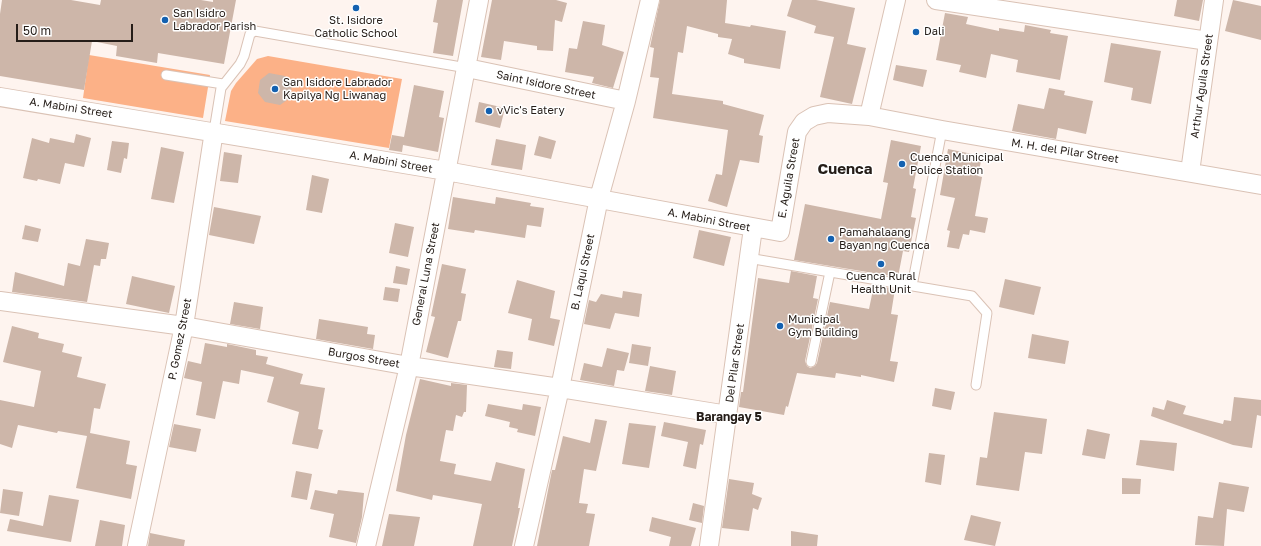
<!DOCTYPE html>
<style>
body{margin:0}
#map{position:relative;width:1261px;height:546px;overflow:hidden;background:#fef4ef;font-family:"Golos Text",sans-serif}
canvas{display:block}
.scale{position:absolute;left:16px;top:24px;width:117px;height:18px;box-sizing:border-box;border:2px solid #251d18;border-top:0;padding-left:5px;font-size:12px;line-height:14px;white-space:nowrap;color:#251d18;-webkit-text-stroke:3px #fff;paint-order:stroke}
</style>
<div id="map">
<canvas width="1261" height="546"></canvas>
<div class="scale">50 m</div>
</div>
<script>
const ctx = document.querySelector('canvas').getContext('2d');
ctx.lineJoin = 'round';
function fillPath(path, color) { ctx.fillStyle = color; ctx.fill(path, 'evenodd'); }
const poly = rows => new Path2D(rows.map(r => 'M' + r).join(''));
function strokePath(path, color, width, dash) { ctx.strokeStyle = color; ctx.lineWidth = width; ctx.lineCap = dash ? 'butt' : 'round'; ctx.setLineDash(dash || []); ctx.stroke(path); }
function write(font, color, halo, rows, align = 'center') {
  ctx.font = font + ' "Golos Text",sans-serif'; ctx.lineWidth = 3; ctx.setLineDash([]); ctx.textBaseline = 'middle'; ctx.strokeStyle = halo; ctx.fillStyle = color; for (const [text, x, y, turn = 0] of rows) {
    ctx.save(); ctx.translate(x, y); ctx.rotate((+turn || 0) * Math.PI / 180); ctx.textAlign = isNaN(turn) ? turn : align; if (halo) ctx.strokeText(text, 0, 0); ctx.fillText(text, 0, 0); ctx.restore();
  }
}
const green = poly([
 [89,55,210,75,203,118,83,98],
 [268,56,402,79,389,148,225,121,231,91,236,83,257,59]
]);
const building = poly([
 [2,0,71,0,100,5,101,0,201,0,213,2,213,0,236,0,224,64,158,53,157,63,116,56,117,46,92,41,84,90,0,76,0,14],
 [437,0,463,0,453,56,433,53,438,23,433,22],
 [492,0,556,0,567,3,562,22,555,20,553,51,537,50,537,46,504,41,501,60,481,57],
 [660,0,727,0,725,23,750,27,751,25,786,31,780,69,744,63,744,59,728,54,732,39,718,37,718,34,687,26,683,53,678,52,672,94,723,101,723,104,764,115,759,135,763,136,759,163,740,160,727,207,708,201,716,174,722,175,728,130,653,118,659,78,650,77,654,48,650,47],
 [792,0,816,0,855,8,847,44,866,48,852,104,820,97,834,37,814,33,816,26,787,16],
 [1177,0,1203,0,1199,21,1174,16],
 [1233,0,1261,6,1261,40,1225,31],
 [945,13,968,17,966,24,999,31,999,28,1024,32,1025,25,1051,30,1050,33,1068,36,1060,80,1016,72,1018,60,991,54,986,78,959,72,961,65,936,60],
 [583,21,605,25,602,45,624,52,613,88,592,83,594,77,565,72,569,48,577,49],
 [1111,43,1161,51,1151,104,1131,100,1133,88,1104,82],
 [896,65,927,70,923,87,893,80],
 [269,73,285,76,292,86,290,98,280,105,265,102,258,93,260,80],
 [414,85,444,91,439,117,444,118,438,152,403,145,402,152,389,150,392,135,404,137],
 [1049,88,1065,91,1064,95,1093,101,1086,134,1058,128,1056,139,1012,131,1018,104,1044,109],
 [479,102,505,108,500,128,475,122],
 [76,134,91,138,84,167,65,163,60,184,38,179,37,181,23,178,32,138,49,143,50,138,74,143],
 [539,136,556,141,551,159,534,155],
 [496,139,526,145,522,170,491,165],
 [891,140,921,146,913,188,916,189,911,217,916,218,909,252,903,251,898,277,794,260,805,204,881,219,888,183,883,182],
 [112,141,129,143,127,159,124,158,121,173,107,170],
 [161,147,184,152,174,203,151,199],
 [948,149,982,156,978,176,982,177,975,216,988,218,985,233,970,230,969,235,963,234,959,249,947,247,950,231,947,230,955,198,940,195],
 [224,152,242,155,238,183,220,181],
 [312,175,329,179,322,213,306,210],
 [453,197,495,204,496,197,531,203,530,206,544,208,541,227,527,225,525,238,475,230,474,233,448,229],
 [214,207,261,216,254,244,209,235],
 [395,223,414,227,408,257,389,253],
 [25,225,41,229,38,242,22,239],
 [699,230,731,237,724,266,693,258],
 [86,239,109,243,106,259,101,259,100,266,94,265,87,302,12,292,15,272,64,286,68,263,80,266],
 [442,264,466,269,461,293,466,294,461,321,458,321,448,358,426,352,435,317,431,316],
 [396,266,410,269,407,285,393,283],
 [791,271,817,276,813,298,818,299,805,361,807,366,810,368,815,366,817,363,830,302,869,309,874,285,895,289,891,314,898,315,890,361,898,362,894,382,861,375,861,377,836,373,835,378,797,373,788,407,786,406,784,415,739,407,741,392,743,392,758,278,789,283],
 [132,276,175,286,169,313,126,304],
 [1005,279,1041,287,1034,315,999,307],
 [517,280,555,291,550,318,560,320,554,346,528,340,532,319,508,313],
 [385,287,400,289,398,302,383,300],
 [623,291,642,294,639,317,615,313,610,329,584,324,589,300,596,302,601,294,622,298],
 [234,302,263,307,260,329,230,324],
 [319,319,368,327,367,334,375,335,373,349,316,339],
 [12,326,39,333,38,338,64,344,62,352,82,357,77,377,106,384,100,409,94,408,90,433,130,441,126,464,137,466,131,499,76,488,87,436,58,431,57,433,18,425,12,448,0,444,0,400,34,407,41,371,3,362],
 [1032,334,1069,341,1065,364,1028,358],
 [205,343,227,347,227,344,256,350,256,355,268,357,266,364,303,374,300,384,325,388,318,429,323,430,318,449,292,444,299,412,267,402,274,377,241,370,239,384,223,381,215,419,196,415,202,382,184,378,188,361,201,364],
 [632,344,651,347,648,366,629,363],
 [607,348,629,353,624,371,617,370,614,386,580,380,584,363,602,367],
 [497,350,513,352,511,369,494,367],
 [650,366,676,371,672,395,645,391],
 [420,379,451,386,451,383,467,385,466,412,464,412,462,417,456,415,453,431,446,430,440,461,456,464,454,474,491,481,496,462,525,469,518,508,520,508,512,546,473,546,482,504,433,495,432,500,396,491,406,435],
 [935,388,955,392,951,410,932,406],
 [1234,397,1261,400,1261,416,1257,415,1252,448,1233,445,1151,416,1153,407,1164,410,1167,400,1186,406,1183,414,1223,424,1224,420,1231,421],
 [488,404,522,410,523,404,541,407,535,436,517,432,518,429,509,427,510,422,485,416],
 [994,412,1047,419,1042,454,1025,452,1019,491,976,485,980,457,987,458],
 [595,419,607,421,596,471,584,469,579,503,588,504,586,513,595,514,589,546,537,546,552,470,555,470,563,436,590,443],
 [664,422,706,430,703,445,700,444,696,469,683,466,688,442,661,436],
 [629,423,656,426,649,468,622,464],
 [174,424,201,429,196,452,169,447],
 [1087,429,1110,434,1105,459,1082,455],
 [1140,440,1177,443,1174,471,1136,465],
 [929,453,945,455,941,485,925,482],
 [296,471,312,474,307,500,291,497],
 [1122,478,1141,479,1140,494,1122,494],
 [729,479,754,483,752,494,762,498,758,510,753,508,749,531,722,528],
 [1219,482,1249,487,1244,512,1227,509,1224,546,1195,545,1198,516,1213,518],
 [3,489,23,492,19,516,0,513],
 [315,490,337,494,338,490,364,493,362,517,356,543,329,537,334,514,310,509],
 [49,495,79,500,71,542,7,531,10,519,43,526],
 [693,503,704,506,702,523,689,520],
 [389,514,420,517,414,546,382,546],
 [971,515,1001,522,995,546,964,540],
 [652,517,696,528,691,546,669,546,671,537,649,531],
 [100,520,125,525,122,546,95,546],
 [791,531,818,535,817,546,791,546],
 [150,533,185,540,184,546,148,546]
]);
const service = poly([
 [166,75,223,84],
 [214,131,221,88,240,64,244,56,250,34,255,31,467,68],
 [748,258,972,296,987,313,976,385],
 [912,286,942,130],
 [811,362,830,272]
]);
const minor = poly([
 [936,0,1208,41],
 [467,68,626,101],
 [0,97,446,171,780,232,797,132,804,122,814,116,828,113,869,116,942,130,1261,185],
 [869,116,896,0],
 [1190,172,1214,0],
 [0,301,184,326,409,366,560,388,728,415],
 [137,546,184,326,214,131],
 [366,546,409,366,479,0],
 [524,546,560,388,599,198,626,101,650,0],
 [709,546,753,228]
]);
const markers = [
 [356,8,4,"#1461b0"],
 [165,20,4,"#1461b0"],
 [916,32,4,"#1461b0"],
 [275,89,4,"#1461b0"],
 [489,111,4,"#1461b0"],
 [902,164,4,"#1461b0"],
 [831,239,4,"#1461b0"],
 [881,264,4,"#1461b0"],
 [780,326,4,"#1461b0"]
];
const poiNames = [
 ["San Isidro",173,14],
 ["Labrador Parish",173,27],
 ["St. Isidore",356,21,"center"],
 ["Catholic School",356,34,"center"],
 ["Dali",924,32],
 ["San Isidore Labrador",283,83],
 ["Kapilya Ng Liwanag",283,96],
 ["vVic's Eatery",497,111],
 ["Cuenca Municipal",910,158],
 ["Police Station",910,171],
 ["Pamahalaang",839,233],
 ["Bayan ng Cuenca",839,246],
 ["Cuenca Rural",881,277,"center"],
 ["Health Unit",881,290,"center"],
 ["Municipal",788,320],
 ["Gym Building",788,333]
];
const streetNames = [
 ["Saint Isidore Street",546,85,12],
 ["Arthur Aguila Street",1202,86,-82],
 ["A. Mabini Street",71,108,9],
 ["M. H. del Pilar Street",1065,151,9],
 ["A. Mabini Street",391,162,10],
 ["E. Aguila Street",789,178,-80],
 ["A. Mabini Street",709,220,11],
 ["B. Laqui Street",583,272,-78],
 ["General Luna Street",426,274,-79],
 ["P. Gomez Street",180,339,-79],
 ["Burgos Street",364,358,10],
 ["Del Pilar Street",735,363,-82]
];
const neighbourhoodNames = [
 ["Barangay 5",729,417]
];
const districtNames = [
 ["Cuenca",845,169]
];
fillPath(green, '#fcb187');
fillPath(building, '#cdb6a9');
strokePath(service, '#dac2b5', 11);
strokePath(minor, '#dac2b5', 20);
strokePath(service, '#fff', 9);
strokePath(minor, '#fff', 18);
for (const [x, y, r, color] of markers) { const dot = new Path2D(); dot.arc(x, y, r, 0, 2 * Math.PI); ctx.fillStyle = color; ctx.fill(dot); strokePath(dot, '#fff', 1.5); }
write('11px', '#251d18', '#fff', poiNames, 'left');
write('11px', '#251d18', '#fff', streetNames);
write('bold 12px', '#251d18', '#fff', neighbourhoodNames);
write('bold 15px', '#251d18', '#fff', districtNames);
</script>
